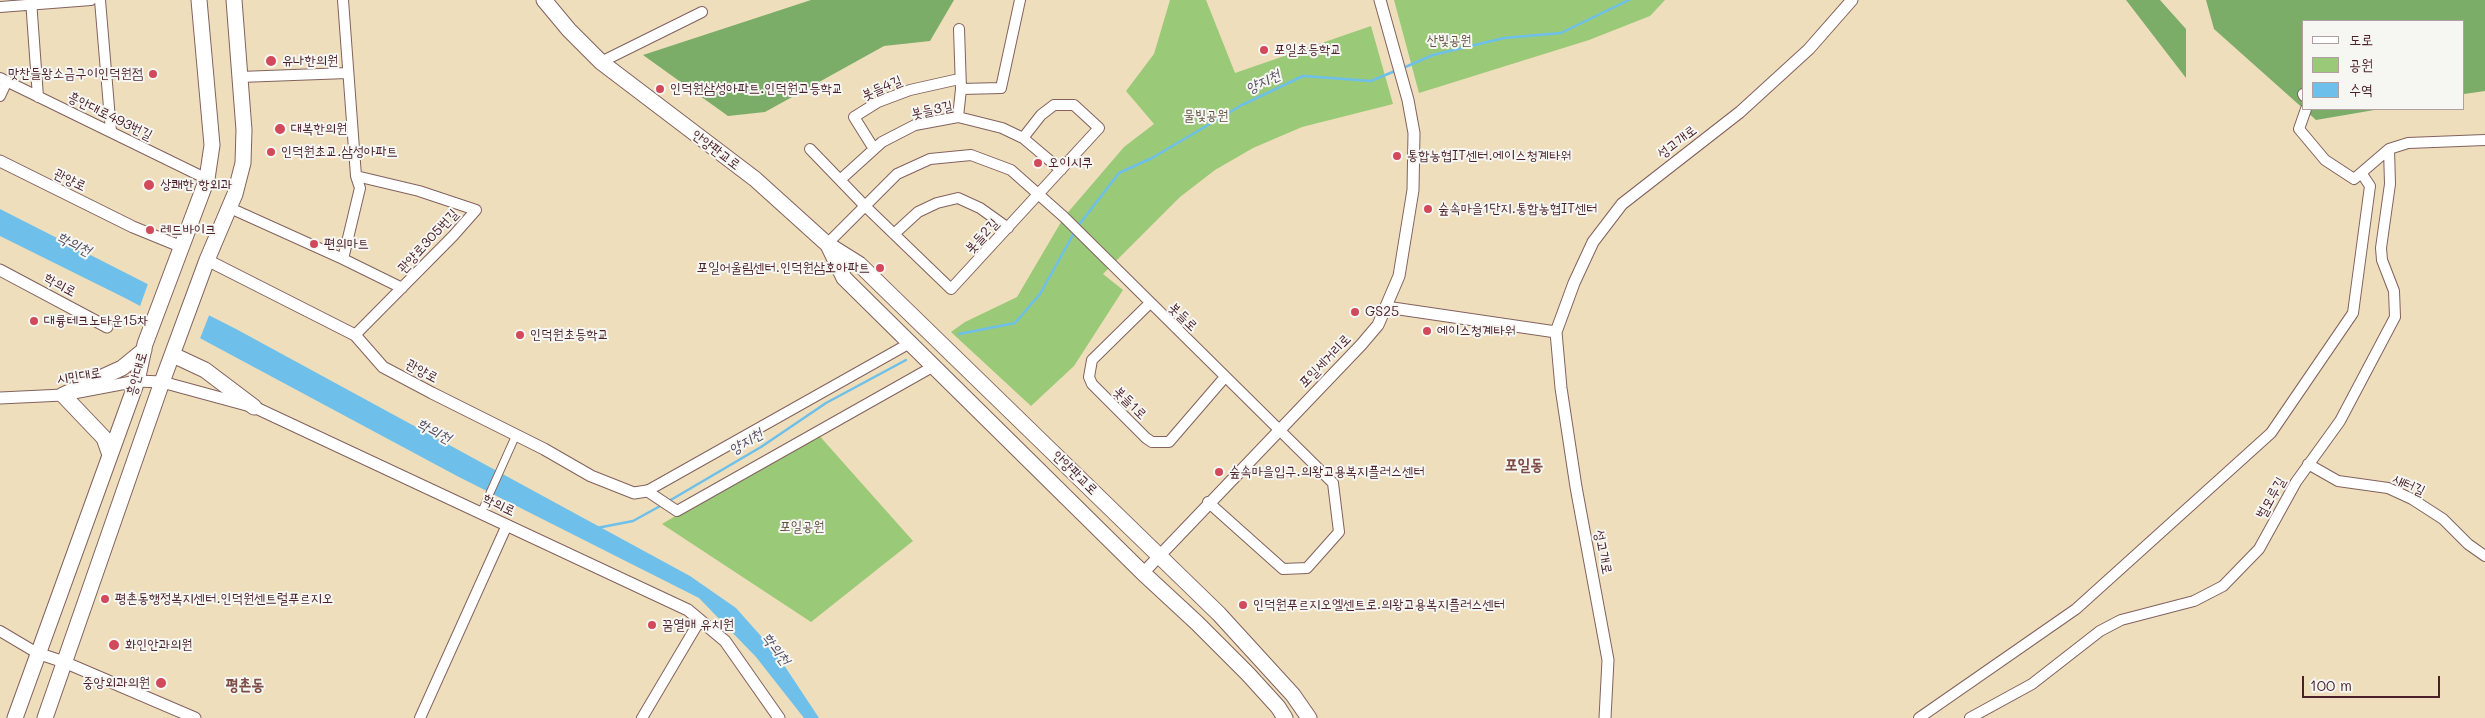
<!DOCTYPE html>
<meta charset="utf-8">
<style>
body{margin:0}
#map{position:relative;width:2485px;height:718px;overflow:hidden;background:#eedebc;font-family:Mali,"Poor Story",sans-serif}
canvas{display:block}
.legend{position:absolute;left:2302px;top:20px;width:162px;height:90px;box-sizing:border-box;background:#f6f6f2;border:1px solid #b1a0a2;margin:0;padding:6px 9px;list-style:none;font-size:15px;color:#4a1f2b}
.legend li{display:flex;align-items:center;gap:10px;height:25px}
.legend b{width:25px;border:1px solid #b1a0a2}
.scale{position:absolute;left:2302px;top:676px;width:138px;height:22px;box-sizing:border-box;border:2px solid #4a1f2b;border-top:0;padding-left:6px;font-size:15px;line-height:18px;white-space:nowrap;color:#4a1f2b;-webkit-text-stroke:4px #f6f6f2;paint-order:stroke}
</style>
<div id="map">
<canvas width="2485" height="718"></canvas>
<ul class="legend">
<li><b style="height:6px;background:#fff"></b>도로</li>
<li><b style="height:14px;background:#9ac978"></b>공원</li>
<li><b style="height:14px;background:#6ec0ea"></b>수역</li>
</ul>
<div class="scale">100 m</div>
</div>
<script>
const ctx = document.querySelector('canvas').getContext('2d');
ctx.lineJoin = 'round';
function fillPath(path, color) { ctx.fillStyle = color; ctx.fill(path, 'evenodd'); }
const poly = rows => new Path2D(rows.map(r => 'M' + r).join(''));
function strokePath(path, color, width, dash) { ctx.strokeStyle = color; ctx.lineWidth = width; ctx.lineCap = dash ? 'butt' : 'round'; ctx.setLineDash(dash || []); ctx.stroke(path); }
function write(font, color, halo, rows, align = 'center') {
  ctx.font = font + ' Mali,"Poor Story",sans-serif'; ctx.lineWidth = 4; ctx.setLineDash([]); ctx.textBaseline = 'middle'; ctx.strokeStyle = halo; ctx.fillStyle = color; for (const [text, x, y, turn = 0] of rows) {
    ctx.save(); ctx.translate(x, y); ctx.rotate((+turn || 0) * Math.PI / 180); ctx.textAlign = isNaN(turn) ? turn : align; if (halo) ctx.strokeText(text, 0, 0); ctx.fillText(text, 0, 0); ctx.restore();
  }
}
const green = poly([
 [1170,0,1206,0,1235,73,1371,26,1393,104,1302,127,1253,148,1215,170,1180,197,1103,274,1123,290,1074,366,1031,406,951,332,965,322,1017,297,1064,217,1124,147,1154,124,1126,91,1154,54],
 [1394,0,1665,0,1650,16,1589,40,1419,93],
 [816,432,913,541,811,622,662,524]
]);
const forest = poly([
 [811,0,954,0,930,41,884,46,765,112,728,116,643,55],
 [2126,0,2160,0,2186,29,2186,78],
 [2206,0,2485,0,2485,91,2464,94,2464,21,2304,21,2304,109,2380,109,2316,120,2214,29]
]);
const water = poly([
 [0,209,236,329,690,576,736,608,776,653,819,718,804,718,756,657,699,598,457,476,127,299,0,236]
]);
const pier = poly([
 [149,281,210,313,199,341,139,309]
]);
const stream = poly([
 [1403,68,1433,55,1504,38,1561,33,1629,0],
 [1078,226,1119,173,1152,158,1242,105,1303,76,1371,81,1395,71],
 [959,334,1015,323,1040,294,1074,233],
 [669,501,761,447,826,403,906,360],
 [597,528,633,521,662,505]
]);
const pedestrian = poly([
 [481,513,516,435]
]);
const minor = poly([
 [31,0,38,97],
 [100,0,111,131],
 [0,7,91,0],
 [601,62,702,12],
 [240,77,347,73],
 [0,78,207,179],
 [961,89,1001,88,1020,0],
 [2303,94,2304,96],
 [0,96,7,81],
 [2306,109,2299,129,2325,160,2354,179,2389,149,2408,143,2485,140],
 [958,117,961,89,959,29],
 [810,149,865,206,951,289,1099,128,1074,105,1054,105,1041,115,1023,138],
 [874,149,854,117,878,102,910,90,959,79],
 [840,180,882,142,915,125,958,117,1002,128,1023,138,1061,170],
 [230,208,343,259,360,188,356,176,343,0],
 [894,234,918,212,937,203,958,198,980,208,1008,228],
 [827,244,897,174,930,159,971,155,1011,170,1064,217,1333,483,1339,532,1307,568,1283,569,1208,502],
 [343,259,402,288],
 [1149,304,1092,360,1089,377,1092,384,1146,438,1152,442,1169,442,1225,377],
 [355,335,453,236,476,210,419,191,356,176],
 [910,343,647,491,677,511,934,366],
 [2308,464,2338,481,2388,488,2412,499,2443,519,2468,544,2485,556],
 [0,631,37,653],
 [420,718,507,525],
 [642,718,700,620],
 [1919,718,2076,609,2271,433,2353,313,2370,186,2362,174],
 [1970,718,2032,684,2100,631,2121,620,2194,601,2223,586,2259,549,2296,482,2340,421,2395,317,2394,291,2382,260,2381,248,2390,184,2389,149]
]);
const tertiary = poly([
 [0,161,133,227,182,247],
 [207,260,355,335,383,367,432,393,544,449,591,476,634,493,647,491],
 [0,270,107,327],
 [1386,307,1556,332],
 [0,398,63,395,137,381,162,382,254,407,688,610,725,641,779,718],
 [1143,573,1361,345,1378,325,1399,276,1413,190,1414,133,1408,100,1380,0],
 [37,653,64,662,195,718],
 [1605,718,1608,660,1576,487,1561,388,1556,332,1574,283,1593,242,1622,204,1740,112,1809,49,1852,0]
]);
const primary = poly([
 [544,0,569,30,601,62,755,179,827,244,859,264,1219,614,1293,695,1309,718],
 [828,245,844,278,1143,573,1197,623,1248,674,1278,707,1285,718],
 [173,355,205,370,254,407],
 [110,455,104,438,63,395,122,368,144,350],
 [15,718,137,381,145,344,207,179,212,145,199,0],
 [45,718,162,382,207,260,235,194,243,163,244,130,234,0]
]);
const markers = [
 [1264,50,5,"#d1495b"],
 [271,61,6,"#d1495b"],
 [153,74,5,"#d1495b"],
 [660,89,5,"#d1495b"],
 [280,129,6,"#d1495b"],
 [271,152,5,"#d1495b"],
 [1397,156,5,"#d1495b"],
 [1038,163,5,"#d1495b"],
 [149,185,6,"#d1495b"],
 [1428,209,5,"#d1495b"],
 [150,230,5,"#d1495b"],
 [314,244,5,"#d1495b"],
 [880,268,5,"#d1495b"],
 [1355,312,5,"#d1495b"],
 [34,321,5,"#d1495b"],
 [1427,331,5,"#d1495b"],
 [520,335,5,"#d1495b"],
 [1219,472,5,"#d1495b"],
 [105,599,5,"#d1495b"],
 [1243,605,5,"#d1495b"],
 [652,625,5,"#d1495b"],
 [114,645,6,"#d1495b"],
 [161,683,6,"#d1495b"]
];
const parkNames = [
 ["산빛공원",1449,41],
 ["물빛공원",1206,116],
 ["포일공원",802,527]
];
const poiNames = [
 ["포일초등학교",1274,50],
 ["유나한의원",282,61],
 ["맛찬들왕소금구이인덕원점",143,74,"right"],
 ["인덕원삼성아파트.인덕원고등학교",670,89],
 ["대복한의원",291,129],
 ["인덕원초교.삼성아파트",281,152],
 ["통합농협IT센터.에이스청계타워",1407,156],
 ["오이시쿠",1048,163],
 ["상쾌한 항외과",160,185],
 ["숲속마을1단지.통합농협IT센터",1438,209],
 ["레드바이크",160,230],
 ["편의마트",324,244],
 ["포일어울림센터.인덕원삼호아파트",870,268,"right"],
 ["GS25",1365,312],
 ["대륭테크노타운15차",44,321],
 ["에이스청계타워",1437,331],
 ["인덕원초등학교",530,335],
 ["숲속마을입구.의왕고용복지플러스센터",1229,472],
 ["평촌동행정복지센터.인덕원센트럴푸르지오",115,599],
 ["인덕원푸르지오엘센트로.의왕고용복지플러스센터",1253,605],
 ["꿈열매 유치원",662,625],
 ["화인안과의원",125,645],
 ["중앙외과의원",150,683,"right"]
];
const streetNames = [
 ["봇들4길",882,88,-23],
 ["봇들3길",932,110,-12],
 ["흥안대로493번길",110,116,26],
 ["성고개로",1677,142,-37],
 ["안양판교로",716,150,37],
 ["관양로",70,180,26],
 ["봇들2길",982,236,-47],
 ["관양로305번길",428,241,-47],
 ["학의로",60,285,28],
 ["봇들로",1183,317,44],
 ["포일세거리로",1325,361,-46],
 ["관양로",422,371,28],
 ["흥안대로",137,374,-75],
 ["시민대로",79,376,-9],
 ["봇들1로",1130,403,45],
 ["안양판교로",1075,473,44],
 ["새터길",2409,485,25],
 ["벌모루길",2271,498,-61],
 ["학의로",499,505,25],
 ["성고개로",1603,552,79]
];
const waterNames = [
 ["양지천",1263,82,-26],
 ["학의천",74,244,27],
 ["학의천",434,431,28],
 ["양지천",746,442,-31],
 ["학의천",776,649,53]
];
const quarterNames = [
 ["포일동",1524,465],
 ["평촌동",245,685]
];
fillPath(green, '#9ac978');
fillPath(forest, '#7bad68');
fillPath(water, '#6ec0ea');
fillPath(pier, '#eedebc');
strokePath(stream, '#6ec0ea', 2.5);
strokePath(pedestrian, '#83625e', 9);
strokePath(minor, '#83625e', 12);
strokePath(tertiary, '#83625e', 13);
strokePath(primary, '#83625e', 17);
strokePath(pedestrian, '#fff', 7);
strokePath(minor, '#fff', 10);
strokePath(tertiary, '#fff', 11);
strokePath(primary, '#fff', 15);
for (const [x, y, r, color] of markers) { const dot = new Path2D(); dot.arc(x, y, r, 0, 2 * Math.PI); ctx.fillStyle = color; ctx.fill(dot); strokePath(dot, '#f6f6f2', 2); }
write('14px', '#625242', '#f6f6f2', parkNames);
write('14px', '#4a1f2b', '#f6f6f2', poiNames, 'left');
write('14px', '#4a1f2b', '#f6f6f2', streetNames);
write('italic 15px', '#554f64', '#f6f6f2', waterNames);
write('bold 16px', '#7f4c45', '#f6f6f2', quarterNames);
</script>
